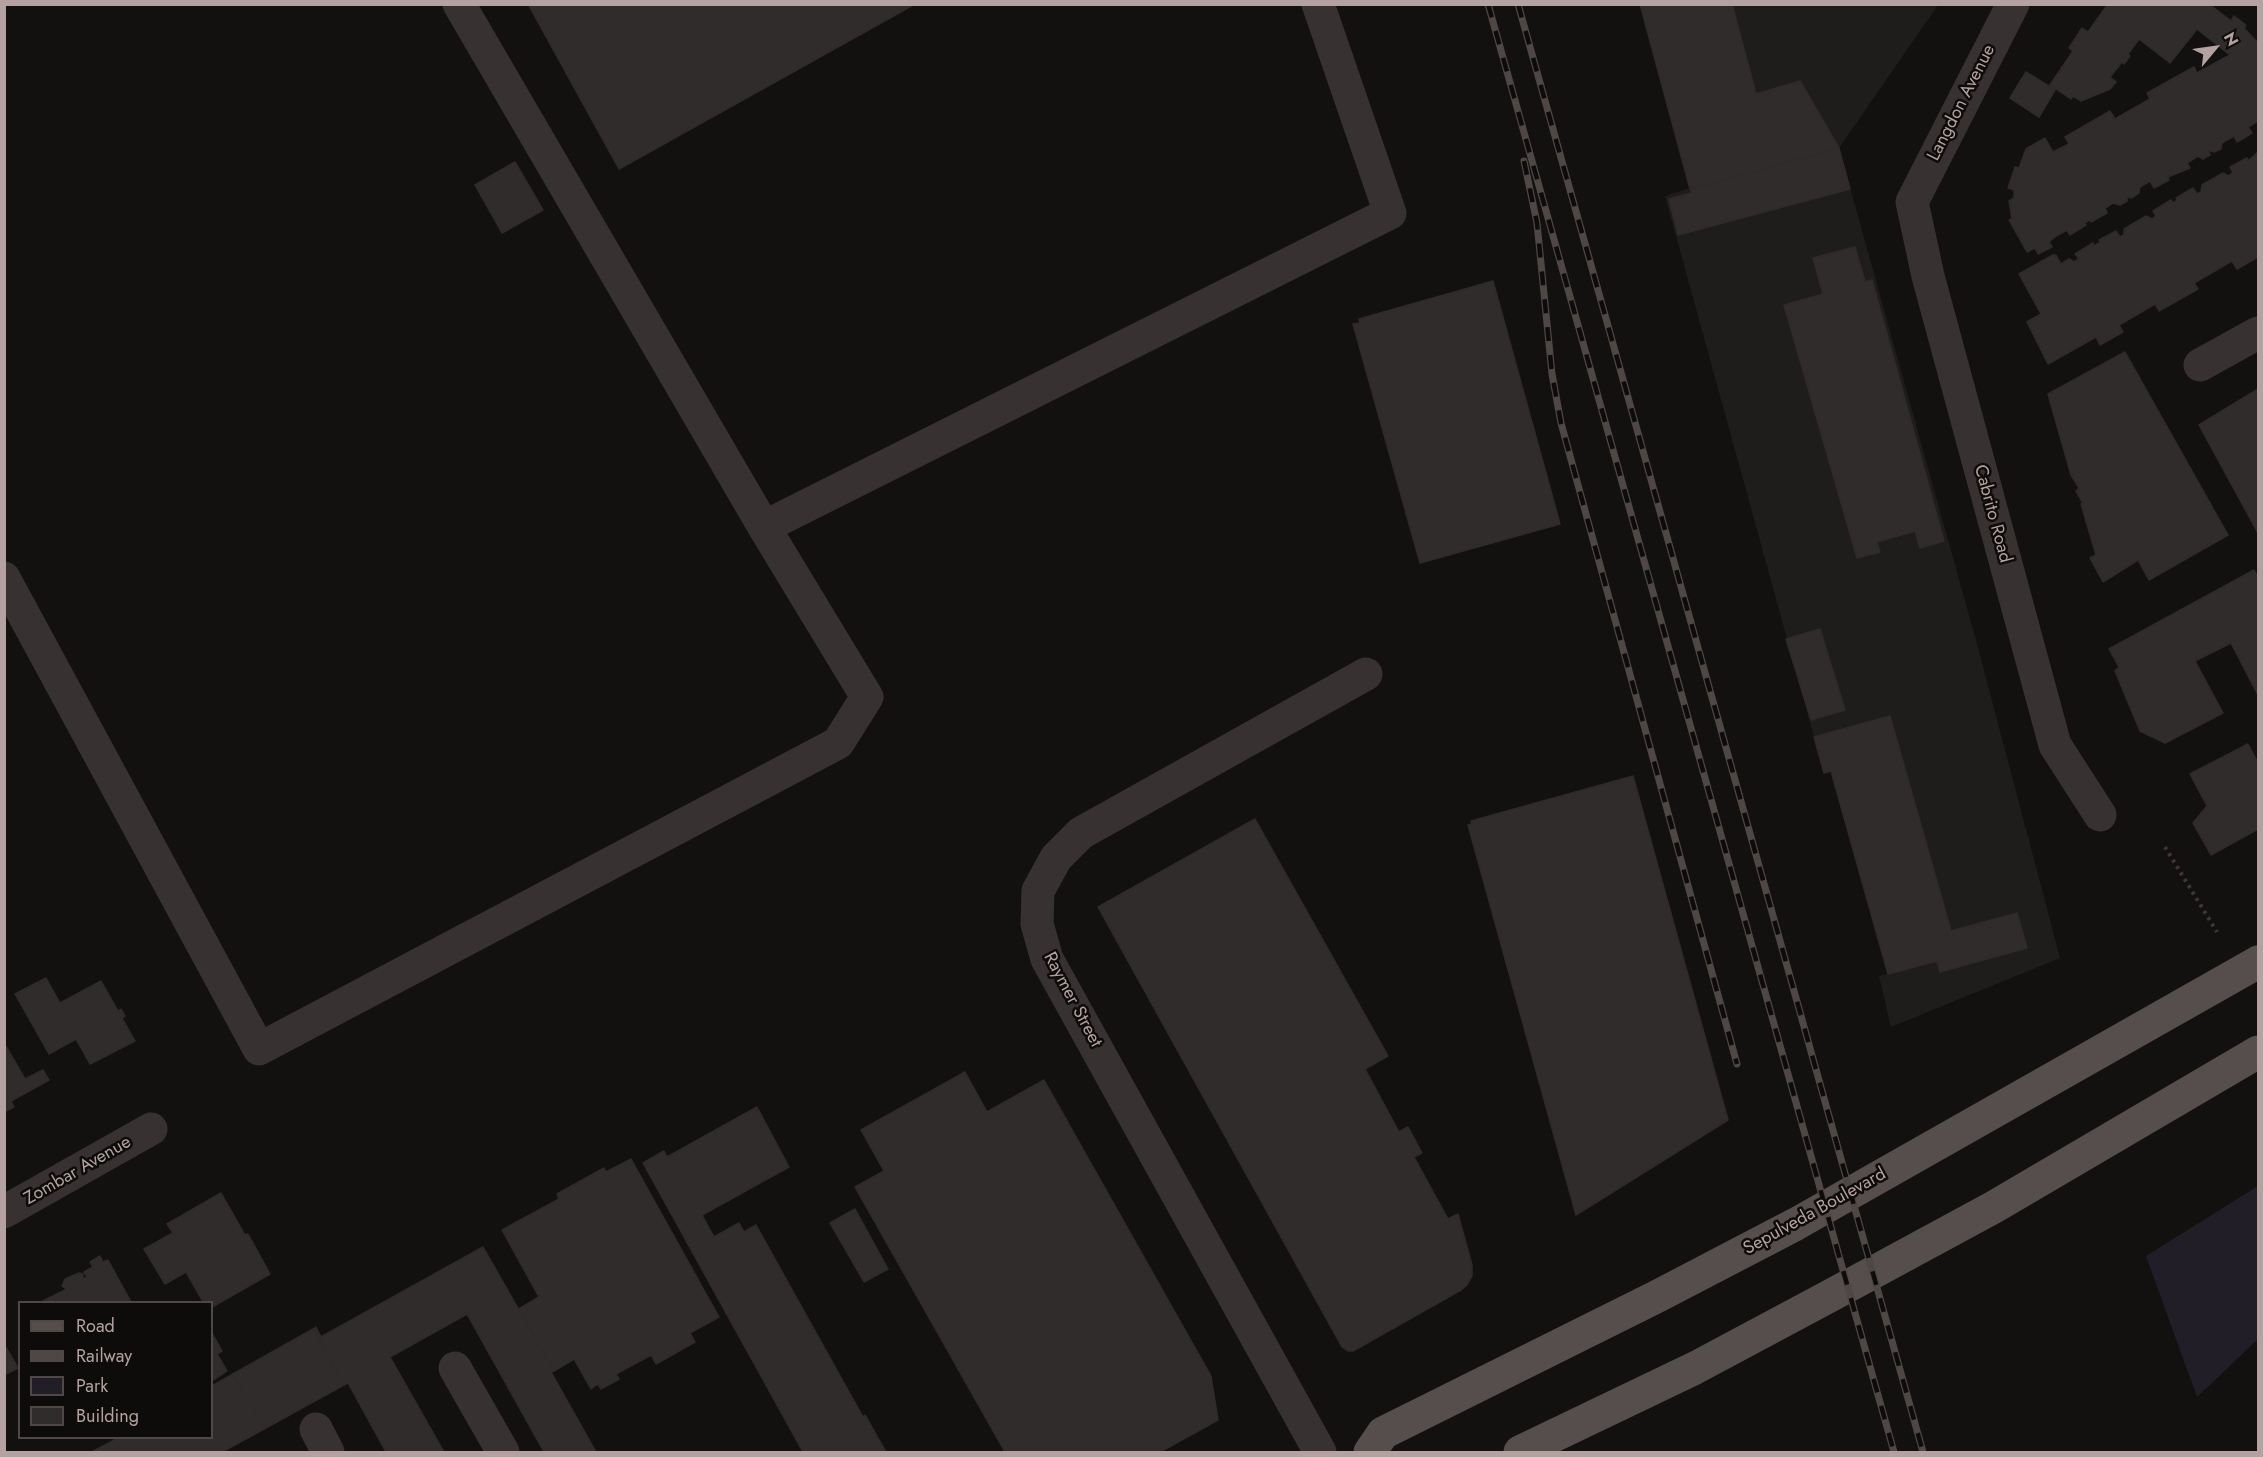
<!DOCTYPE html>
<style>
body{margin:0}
#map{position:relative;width:2263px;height:1457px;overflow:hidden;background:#121110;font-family:Jost,sans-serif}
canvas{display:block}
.frame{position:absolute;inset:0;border:6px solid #b4a1a1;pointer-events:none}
.legend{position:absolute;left:18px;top:1301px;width:195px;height:138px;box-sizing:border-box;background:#0d0c0b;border:2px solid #504847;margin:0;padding:8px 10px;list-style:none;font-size:18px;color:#b4a1a1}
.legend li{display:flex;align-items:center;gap:12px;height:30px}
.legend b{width:30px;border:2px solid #504847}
.north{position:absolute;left:2185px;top:18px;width:60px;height:60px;-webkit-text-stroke:4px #0d0c0b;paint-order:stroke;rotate:61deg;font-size:16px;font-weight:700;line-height:24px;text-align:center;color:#b4a1a1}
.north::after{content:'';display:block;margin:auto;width:21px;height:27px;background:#b4a1a1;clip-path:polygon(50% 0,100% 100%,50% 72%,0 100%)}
</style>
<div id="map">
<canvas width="2263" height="1457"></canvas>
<div class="frame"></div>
<ul class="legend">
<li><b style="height:8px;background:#564e4d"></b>Road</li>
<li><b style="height:8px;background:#4e4746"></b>Railway</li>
<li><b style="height:16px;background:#221e27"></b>Park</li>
<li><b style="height:16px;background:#2f2c2b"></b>Building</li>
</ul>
<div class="north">N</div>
</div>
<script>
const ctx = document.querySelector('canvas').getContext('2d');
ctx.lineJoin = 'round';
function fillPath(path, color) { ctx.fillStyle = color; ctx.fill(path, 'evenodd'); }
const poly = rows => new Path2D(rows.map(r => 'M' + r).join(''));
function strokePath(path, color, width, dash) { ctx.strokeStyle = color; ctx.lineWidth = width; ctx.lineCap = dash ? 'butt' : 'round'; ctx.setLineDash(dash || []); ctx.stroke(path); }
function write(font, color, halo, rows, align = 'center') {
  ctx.font = font + ' Jost,sans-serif'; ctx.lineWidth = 5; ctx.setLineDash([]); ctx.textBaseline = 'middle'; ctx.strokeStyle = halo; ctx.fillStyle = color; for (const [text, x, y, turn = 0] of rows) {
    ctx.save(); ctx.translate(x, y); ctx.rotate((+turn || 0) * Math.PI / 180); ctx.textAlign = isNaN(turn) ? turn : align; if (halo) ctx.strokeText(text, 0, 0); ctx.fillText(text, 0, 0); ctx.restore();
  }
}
const built = poly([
 [1640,5,1938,5,1839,148,1977,644,2060,958,1891,1027,1879,976,1888,974,1832,772,1824,773,1665,196,1690,188]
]);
const green = poly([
 [2258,1186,2258,1339,2197,1397,2146,1256]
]);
const building = poly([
 [528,4,915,4,619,169,528,4],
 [1640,4,1732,4,1756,94,1800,81,1839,148,1690,189,1640,4],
 [2108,4,2209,4,2231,21,2234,16,2246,25,2244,28,2258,43,2258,121,2248,127,2252,133,2237,142,2234,136,2222,143,2221,149,2214,152,2208,150,2210,155,2203,159,2198,156,2187,163,2190,168,2168,177,2169,180,2154,188,2150,181,2140,187,2139,193,2132,198,2127,197,2127,201,2120,205,2113,203,2105,208,2107,213,2091,222,2090,220,2084,223,2086,225,2070,235,2067,230,2056,236,2049,242,2052,247,2038,254,2035,248,2027,252,2009,220,2012,218,2009,201,2014,198,2014,190,2008,188,2015,167,2019,168,2026,149,2045,138,2053,152,2069,144,2065,137,2110,111,2115,119,2150,99,2147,93,2194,67,2197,73,2230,55,2197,29,2170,63,2139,39,2128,54,2130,56,2124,64,2122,62,2110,77,2116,82,2110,89,2081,101,2073,96,2071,99,2050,85,2073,51,2069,48,2082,28,2088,32,2108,4],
 [2026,72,2055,90,2039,117,2010,98,2026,72],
 [1839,148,1850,189,1678,235,1669,199,1692,193,1690,189,1839,148],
 [2258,152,2258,257,2237,269,2232,261,2194,283,2198,289,2159,311,2155,304,2119,325,2123,332,2100,345,2096,337,2048,364,2027,322,2041,314,2019,274,2053,255,2056,255,2061,264,2069,259,2074,262,2079,259,2075,254,2093,243,2094,246,2100,242,2099,240,2116,231,2120,237,2124,234,2124,229,2146,216,2152,219,2156,216,2153,211,2171,200,2173,203,2177,200,2176,198,2193,188,2197,194,2201,192,2202,185,2223,173,2228,176,2233,173,2230,167,2247,158,2248,161,2258,152],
 [515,162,543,210,502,233,475,185,515,162],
 [1855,247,1865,282,1872,280,1944,541,1920,548,1915,531,1877,542,1880,552,1857,558,1784,305,1823,294,1813,258,1855,247],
 [1493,281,1560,524,1420,563,1353,324,1360,323,1359,319,1493,281],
 [2125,352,2228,535,2149,580,2138,560,2103,582,2090,558,2096,555,2081,504,2083,503,2076,491,2079,488,2071,475,2048,394,2125,352],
 [2258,389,2258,533,2199,425,2258,389],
 [2254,570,2258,578,2258,695,2231,643,2195,661,2223,713,2165,743,2140,731,2115,671,2119,667,2109,649,2254,570],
 [1820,629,1845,710,1811,720,1786,639,1820,629],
 [1890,716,1951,931,2017,913,2027,948,1940,972,1937,961,1888,974,1831,771,1824,773,1814,737,1890,716],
 [2248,744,2258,763,2258,829,2211,855,2193,823,2207,806,2190,774,2248,744],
 [1633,776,1728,1120,1576,1215,1468,825,1472,824,1471,821,1633,776],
 [1255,819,1388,1056,1365,1069,1399,1132,1408,1127,1422,1153,1414,1157,1448,1219,1458,1214,1472,1265,1472,1276,1467,1285,1461,1290,1353,1351,1348,1351,1342,1347,1098,907,1255,819],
 [46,978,60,1003,101,981,118,1011,121,1009,125,1016,122,1018,135,1041,90,1064,76,1039,49,1054,15,994,46,978],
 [4,1043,25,1079,43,1070,49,1080,11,1101,14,1107,4,1112,4,1043],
 [965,1072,987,1112,1044,1080,1211,1376,1218,1420,1160,1452,1005,1452,855,1187,884,1171,861,1130,965,1072],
 [757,1107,789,1167,702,1215,714,1237,739,1223,744,1232,756,1225,863,1417,865,1415,886,1452,803,1452,643,1163,664,1151,667,1157,757,1107],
 [631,1159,719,1317,690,1333,695,1342,656,1364,651,1355,616,1374,619,1379,601,1389,598,1384,591,1389,574,1359,554,1371,519,1309,539,1297,502,1230,559,1199,557,1194,604,1168,606,1172,631,1159],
 [221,1193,245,1235,248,1234,270,1274,212,1307,212,1302,203,1302,186,1272,165,1284,144,1249,173,1233,167,1224,221,1193],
 [855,1209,888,1269,864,1282,830,1223,855,1209],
 [483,1247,554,1371,551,1372,596,1452,544,1452,467,1314,390,1357,444,1452,386,1452,348,1383,344,1385,313,1329,316,1327,321,1337,483,1247],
 [100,1256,103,1262,108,1260,131,1302,41,1302,67,1289,62,1286,65,1279,79,1273,83,1274,83,1279,87,1277,84,1272,93,1267,90,1262,100,1256],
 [313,1329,344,1385,264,1429,233,1374,313,1329],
 [212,1333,222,1351,217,1354,227,1371,212,1381,212,1333],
 [4,1344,18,1368,4,1375,4,1344],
 [233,1374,264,1429,222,1452,173,1452,165,1438,212,1438,212,1386,233,1374],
 [118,1438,165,1438,173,1452,92,1452,118,1438]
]);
const path = poly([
 [2165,847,2217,932]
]);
const minor = poly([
 [2013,4,1912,202,1928,276,2055,745,2100,815],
 [2200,365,2258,333],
 [764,527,1390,213,1318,4],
 [4,578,259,1049,838,743,867,697,764,527,459,4],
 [4,1212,151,1129],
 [455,1368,503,1452],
 [316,1429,328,1452],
 [1320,1452,1047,959,1037,924,1038,891,1056,858,1081,833,1366,674]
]);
const major = poly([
 [1370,1452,1383,1433,1658,1296,1796,1224,2258,962],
 [1520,1452,1695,1368,1826,1298,1994,1207,2258,1052]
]);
const rail = poly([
 [1488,4,1894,1452],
 [1518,4,1923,1452],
 [1524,161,1537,223,1552,374,1561,423,1737,1064]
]);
const streetNames = [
 ["Langdon Avenue",1962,103,-63],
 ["Cabrito Road",1992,514,75],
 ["Raymer Street",1072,1000,62],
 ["Zombar Avenue",78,1171,-30],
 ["Sepulveda Boulevard",1815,1212,-29]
];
fillPath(built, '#1f1d1c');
fillPath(green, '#221e27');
fillPath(building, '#2f2c2b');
strokePath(building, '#2e2b2a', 1.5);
strokePath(path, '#3e3737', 4, [3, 4.5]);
strokePath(minor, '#373231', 33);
strokePath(major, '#564e4d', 33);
strokePath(rail, '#4e4746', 7);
strokePath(rail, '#0d0c0b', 4.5, [14]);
write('18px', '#b4a1a1', '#0d0c0b', streetNames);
</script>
